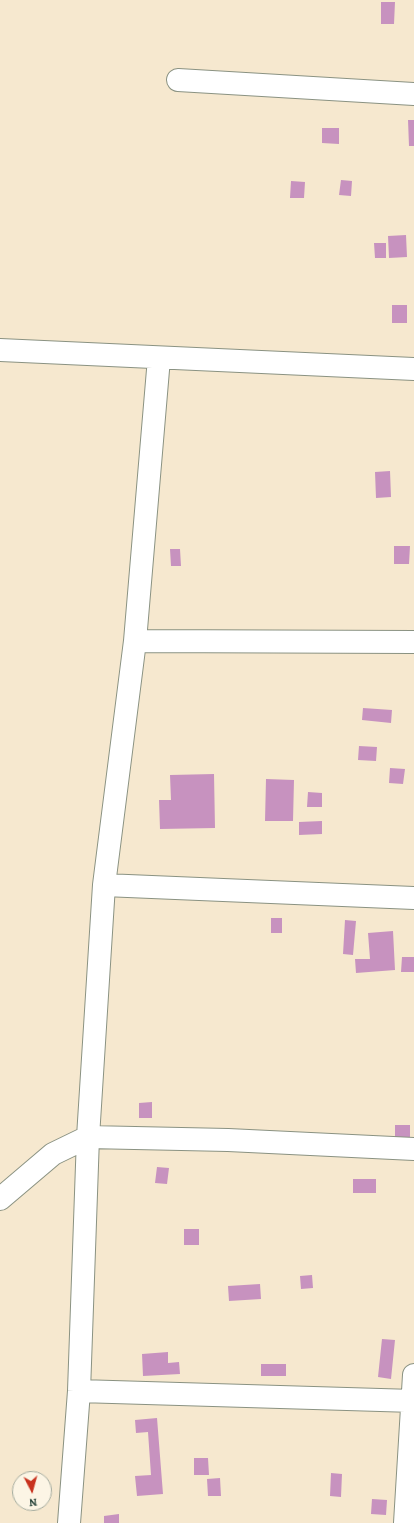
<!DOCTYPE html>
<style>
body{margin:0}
#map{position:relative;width:414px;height:1523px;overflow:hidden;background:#f6e8cf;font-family:Alegreya,serif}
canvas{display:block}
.north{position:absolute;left:12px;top:1471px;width:40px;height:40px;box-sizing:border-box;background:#fcf5e5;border:1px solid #a4ab9e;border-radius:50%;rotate:174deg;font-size:11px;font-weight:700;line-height:16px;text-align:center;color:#1f3d34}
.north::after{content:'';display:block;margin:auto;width:14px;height:18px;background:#c8321e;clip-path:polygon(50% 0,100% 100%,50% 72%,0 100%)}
</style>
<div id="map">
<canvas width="414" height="1523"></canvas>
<div class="north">N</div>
</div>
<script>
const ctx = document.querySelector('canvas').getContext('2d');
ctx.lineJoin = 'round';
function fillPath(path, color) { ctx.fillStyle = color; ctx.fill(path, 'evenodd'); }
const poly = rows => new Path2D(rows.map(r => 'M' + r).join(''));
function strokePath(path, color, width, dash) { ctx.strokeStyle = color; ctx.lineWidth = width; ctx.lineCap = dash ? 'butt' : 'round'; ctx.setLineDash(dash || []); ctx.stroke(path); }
const building = poly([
 [381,2,395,2,394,24,381,24],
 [408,120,414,120,414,146,409,146],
 [322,128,339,128,339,144,322,143],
 [341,180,352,181,351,196,339,195],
 [291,181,305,182,304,198,290,198],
 [406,235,407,257,389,258,388,236],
 [374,243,386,243,386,258,375,258],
 [392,305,407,305,407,323,392,323],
 [390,471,391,497,376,498,375,472],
 [394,546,410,546,409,564,394,564],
 [170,549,180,549,181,566,171,566],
 [363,708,392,710,391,723,362,720],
 [359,746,377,747,376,761,358,760],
 [390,768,405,769,403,784,389,783],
 [214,774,215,828,160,829,159,800,171,800,170,775],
 [266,779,294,780,293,821,265,821],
 [308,792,322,793,322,807,307,807],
 [322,821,322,834,299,835,299,822],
 [271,918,282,918,282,933,271,933],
 [345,920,356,921,353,955,343,954],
 [393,931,395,970,356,973,355,959,370,959,368,933],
 [402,957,414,957,414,972,401,972],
 [152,1102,152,1118,139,1118,139,1103],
 [395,1125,410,1125,410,1143,395,1143],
 [157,1167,169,1168,167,1184,155,1183],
 [353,1179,376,1179,376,1193,353,1193],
 [184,1229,199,1229,199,1245,184,1245],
 [312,1275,313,1288,301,1289,300,1276],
 [260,1284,261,1299,229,1301,228,1286],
 [382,1339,395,1340,391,1379,378,1377],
 [168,1352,168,1363,179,1362,180,1374,143,1376,142,1354],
 [261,1364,286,1364,286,1376,261,1376],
 [157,1418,163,1494,137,1496,135,1476,151,1475,148,1432,136,1433,135,1420],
 [194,1458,208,1458,209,1475,194,1475],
 [331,1473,342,1474,341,1497,330,1496],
 [220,1478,221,1496,208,1496,207,1479],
 [372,1499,387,1500,386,1515,371,1514],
 [119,1514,119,1523,104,1523,104,1516]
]);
const minor = poly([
 [178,80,414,94],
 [0,350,414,369],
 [135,641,414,642],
 [104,885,414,898],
 [0,1199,53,1154,88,1137,228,1140,414,1149],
 [79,1391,414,1401],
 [69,1523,79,1391,88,1137,104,885,135,641,159,358],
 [405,1523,414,1375]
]);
fillPath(building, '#c792bf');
strokePath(minor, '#8a9282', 24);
strokePath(minor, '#fff', 22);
</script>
